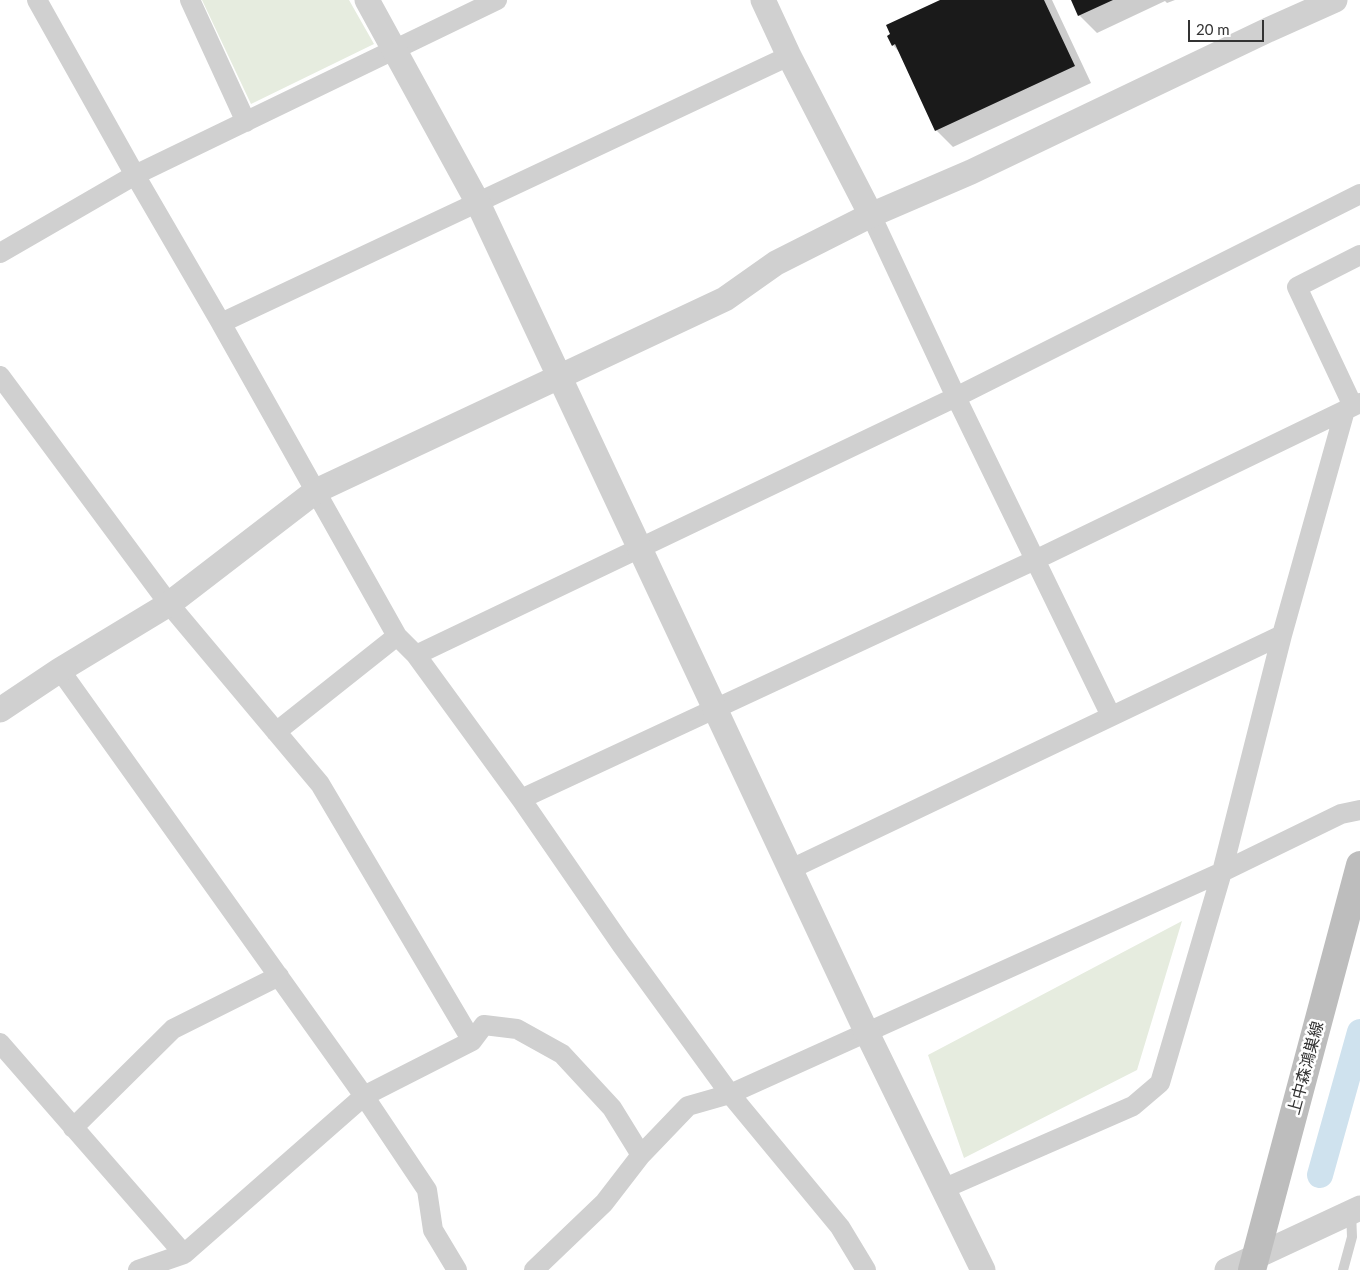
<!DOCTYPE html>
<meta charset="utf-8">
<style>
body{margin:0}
#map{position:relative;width:1360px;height:1270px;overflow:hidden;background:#fff;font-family:Lato,sans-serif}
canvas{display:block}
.scale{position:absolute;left:1188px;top:20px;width:76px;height:22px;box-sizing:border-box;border:2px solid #333;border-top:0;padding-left:6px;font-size:15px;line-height:18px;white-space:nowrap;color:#333;-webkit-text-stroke:4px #fff;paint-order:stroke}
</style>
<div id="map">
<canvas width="1360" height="1270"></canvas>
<div class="scale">20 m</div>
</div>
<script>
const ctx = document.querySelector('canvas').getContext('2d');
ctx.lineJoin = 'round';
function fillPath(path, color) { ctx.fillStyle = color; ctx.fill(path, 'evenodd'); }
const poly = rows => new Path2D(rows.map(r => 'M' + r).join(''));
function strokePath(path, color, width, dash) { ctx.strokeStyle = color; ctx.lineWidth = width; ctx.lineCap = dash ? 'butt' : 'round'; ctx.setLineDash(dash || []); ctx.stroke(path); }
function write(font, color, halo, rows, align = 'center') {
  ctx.font = font + ' Lato,"Noto Sans JP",sans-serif'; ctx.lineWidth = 5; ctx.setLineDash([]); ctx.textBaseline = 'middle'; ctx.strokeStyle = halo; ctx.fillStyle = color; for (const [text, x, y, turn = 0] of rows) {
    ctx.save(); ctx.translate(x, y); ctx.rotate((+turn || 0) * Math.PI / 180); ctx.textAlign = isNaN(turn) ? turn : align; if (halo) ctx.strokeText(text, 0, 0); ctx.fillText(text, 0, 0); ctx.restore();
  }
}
const green = poly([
 [202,0,349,0,374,44,251,104],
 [1182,921,1137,1070,964,1158,928,1055]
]);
const shadow = poly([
 [943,0,1052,0,1091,83,953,147,936,130,899,52,893,45],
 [1072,0,1175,0,1167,3,1165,1,1097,33,1079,15]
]);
const canal = poly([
 [1320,1175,1360,1032]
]);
const building = poly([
 [940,0,1044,0,1075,66,935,131,895,44,892,46,887,36,890,34,886,25],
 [1071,0,1113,0,1078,16]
]);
const service = poly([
 [1343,1270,1352,1237,1351,1212]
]);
const minor = poly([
 [190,0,246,122],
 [497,0,135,175,221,323,789,56],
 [0,253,135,175,37,0],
 [221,323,397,636,416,655,521,799,621,944,730,1094,840,1227,866,1270],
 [0,376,169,604,320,784,472,1041],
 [1353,406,1297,287,1360,255],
 [416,655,956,397,871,215],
 [60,670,364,1096,427,1190,433,1230,457,1270],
 [1111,716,956,397,1360,194],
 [276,732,397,636],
 [521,799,1035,560,1360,403],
 [791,869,1282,635],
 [0,1043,184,1254,364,1096,472,1041,484,1025,517,1029,562,1054,612,1108,641,1155],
 [73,1128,173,1029,279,976],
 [943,1189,1133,1106,1160,1083,1222,872,1282,635,1345,410],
 [138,1270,184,1254],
 [534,1270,604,1203,641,1155,688,1106,730,1094,1222,872,1341,814,1360,810]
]);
const tertiary = poly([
 [367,0,477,201,867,1033,983,1270],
 [763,0,789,56,871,215],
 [0,710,60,670,169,604,316,491,725,299,776,263,871,215,971,172,1268,30,1335,0],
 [1227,1270,1360,1208]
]);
const secondary = poly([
 [1252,1270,1360,865]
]);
const streetNames = [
 ["上中森鴻巣線",1306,1068,-75]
];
fillPath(green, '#e6ecdf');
fillPath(shadow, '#0003');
strokePath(canal, '#cfe2ee', 26);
fillPath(building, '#1a1a1a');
strokePath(service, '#d0d0d0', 10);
strokePath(minor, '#d0d0d0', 20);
strokePath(tertiary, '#d0d0d0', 25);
strokePath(secondary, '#bdbdbd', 28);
write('16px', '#333', '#fff', streetNames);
</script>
